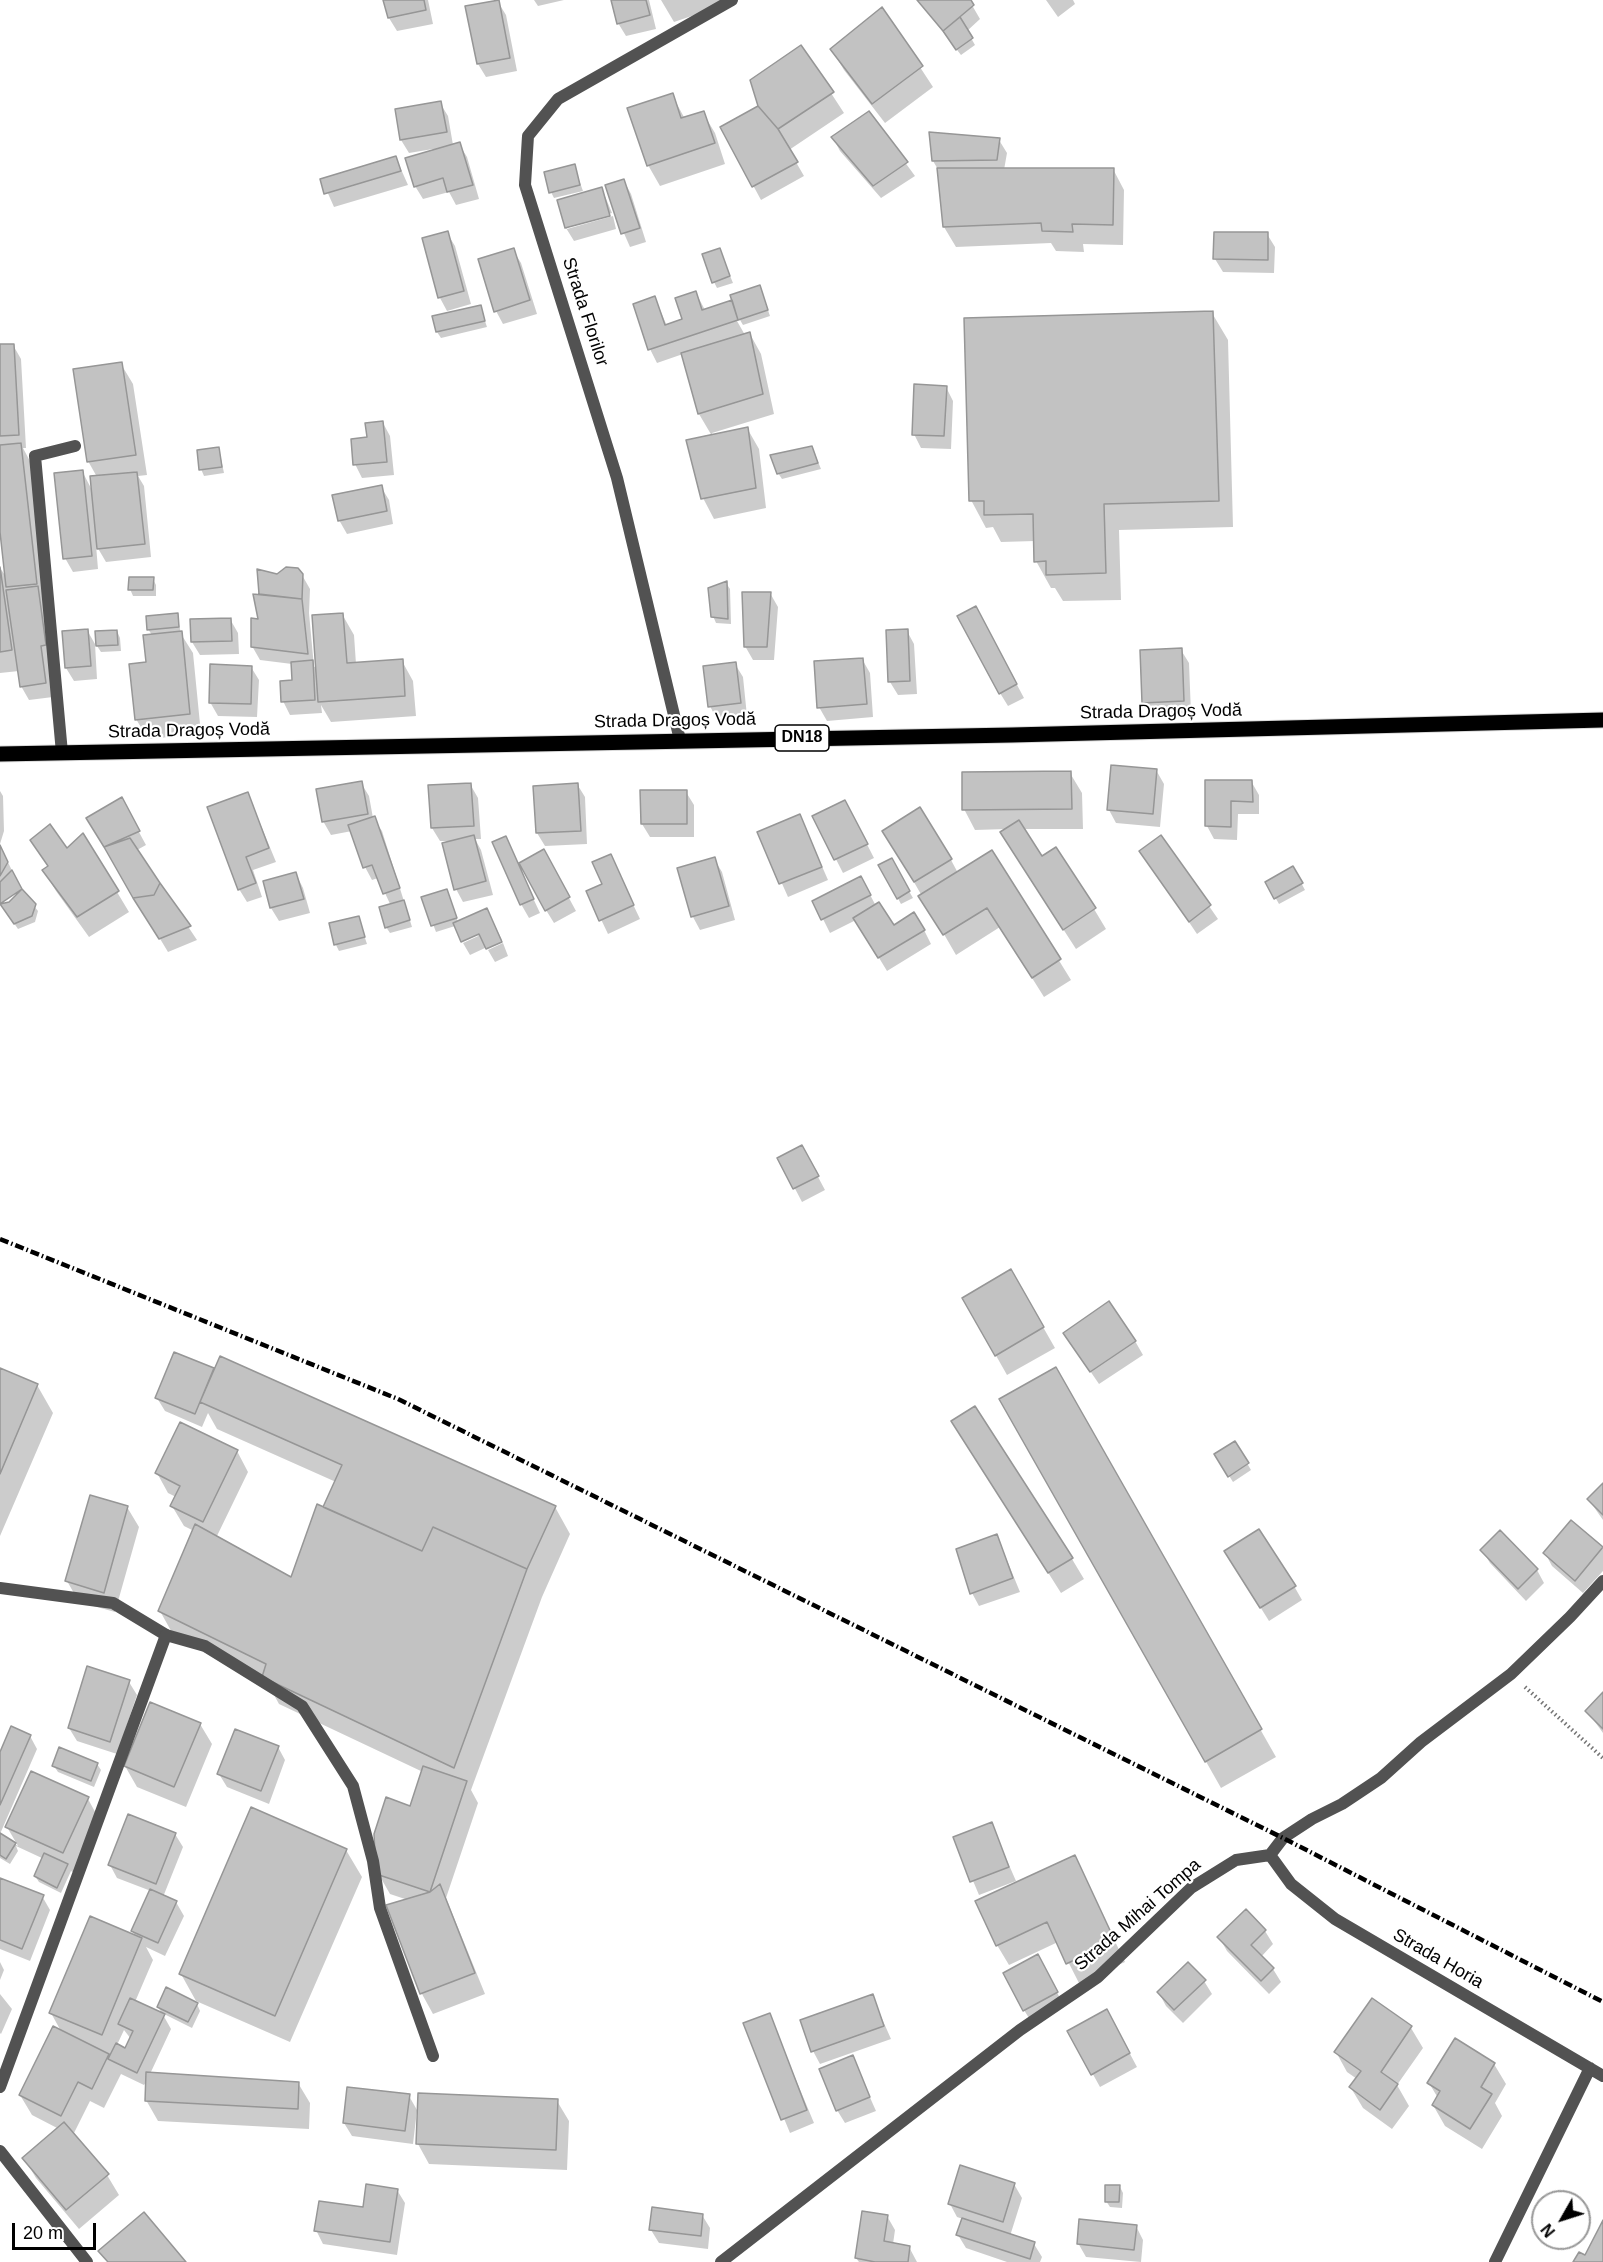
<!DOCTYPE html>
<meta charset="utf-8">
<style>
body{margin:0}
#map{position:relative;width:1603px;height:2262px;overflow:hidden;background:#fff;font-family:Helvetica,sans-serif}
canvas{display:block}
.north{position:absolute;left:1531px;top:2190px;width:60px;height:60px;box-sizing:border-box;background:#fff;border:2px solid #999;border-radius:50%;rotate:231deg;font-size:16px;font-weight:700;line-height:24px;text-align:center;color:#000}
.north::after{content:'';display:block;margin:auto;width:21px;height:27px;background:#000;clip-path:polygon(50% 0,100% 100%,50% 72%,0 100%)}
.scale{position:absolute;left:12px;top:2223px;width:84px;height:27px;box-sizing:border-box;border:3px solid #000;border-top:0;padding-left:8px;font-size:18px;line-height:21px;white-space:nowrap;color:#000;-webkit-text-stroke:4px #fff;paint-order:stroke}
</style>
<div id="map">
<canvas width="1603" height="2262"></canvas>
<div class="north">N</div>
<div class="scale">20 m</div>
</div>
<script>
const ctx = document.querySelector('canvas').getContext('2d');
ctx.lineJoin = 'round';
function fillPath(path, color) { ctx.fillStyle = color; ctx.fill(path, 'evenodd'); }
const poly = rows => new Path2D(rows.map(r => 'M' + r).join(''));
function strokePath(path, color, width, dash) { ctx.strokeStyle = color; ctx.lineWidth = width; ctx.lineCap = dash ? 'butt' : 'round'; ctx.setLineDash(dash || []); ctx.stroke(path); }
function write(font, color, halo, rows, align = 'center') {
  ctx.font = font + ' Helvetica,sans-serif'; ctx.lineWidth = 4.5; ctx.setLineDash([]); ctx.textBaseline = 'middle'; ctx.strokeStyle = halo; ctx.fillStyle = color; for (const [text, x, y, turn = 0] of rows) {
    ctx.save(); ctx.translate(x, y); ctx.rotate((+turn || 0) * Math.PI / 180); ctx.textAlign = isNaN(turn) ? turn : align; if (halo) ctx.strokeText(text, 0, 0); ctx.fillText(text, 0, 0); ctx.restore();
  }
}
const shadow = poly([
 [385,0,428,0,433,24,397,31,389,18],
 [534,0,564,0,538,6],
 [612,0,649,0,656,29,626,36,618,23],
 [661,0,723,0,724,5,674,22],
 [918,0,969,0,980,19,967,31,975,45,961,55],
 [1046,0,1073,0,1075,4,1058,17],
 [498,2,506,15,517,71,486,77,478,64,467,7],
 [882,9,933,87,885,123,844,70,832,50],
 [801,47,844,113,789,150,804,176,761,200,722,128,759,107],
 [672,95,685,119,703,113,715,133,725,164,660,186,648,165],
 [440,103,448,116,453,145,459,144,467,157,479,199,456,205,449,192,423,199,415,186,433,149,409,153,401,140],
 [869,113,915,176,881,198,840,151,833,138],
 [999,140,1007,153,1004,170,1113,169,1124,190,1123,245,1083,244,1084,252,1056,251,1051,243,956,247,944,227,939,171,933,161],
 [396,158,408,185,334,207,322,180],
 [574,166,583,191,554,198,551,192],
 [624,181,631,194,646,242,630,247,616,215],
 [602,189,612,213,567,226,567,229,613,216,616,229,574,241,566,228,559,201],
 [447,233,455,246,471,304,447,311,440,298],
 [1267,234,1275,247,1274,273,1223,272,1215,259],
 [719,249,733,283,717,288,714,282],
 [513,250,521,263,537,314,503,324,496,311],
 [696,293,705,310,762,293,770,316,743,325,740,320,737,321,745,335,750,334,761,354,774,414,712,433,713,436,747,428,759,449,766,508,714,519,703,498,712,436,699,414,683,354,657,363,650,349,655,298,667,326,684,320],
 [480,306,487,327,441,338,437,332],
 [1212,313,1228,340,1233,527,1119,530,1121,600,1063,601,1055,588,1051,588,1036,561,1035,541,1001,542,993,527,986,528,971,500],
 [13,345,21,359,26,448,23,448,32,465,53,697,29,700,21,686,19,671,0,673,0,568,7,578,0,519,0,346],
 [121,364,133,384,147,475,138,476,144,486,151,557,106,562,96,545,98,569,73,572,65,558,82,471,92,490,97,477,88,461],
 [946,387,953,401,951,449,921,448,914,434],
 [383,423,390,436,394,475,362,478,355,464,369,439],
 [812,447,821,469,782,479,778,473],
 [219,449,224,473,204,476,201,469],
 [381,487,389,500,393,524,347,534,339,520],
 [258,571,278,575,302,575,310,589,309,613,314,667,317,666,342,614,354,635,356,664,402,661,413,681,416,716,331,722,321,705,322,713,290,715,283,701,294,681,292,664,260,660,252,646,260,621],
 [153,579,156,585,156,596,133,596,130,589],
 [726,583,730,589,731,624,716,623,713,616],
 [770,593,778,607,774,660,753,660,745,646],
 [177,614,181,634,193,653,201,734,148,739,136,719,152,635,148,629],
 [230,619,238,633,239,654,200,655,192,642,191,621],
 [983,621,1024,698,1008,706,1000,693],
 [87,630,95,644,97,679,74,681,66,668],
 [117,631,120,638,121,651,101,652,97,646],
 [907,631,914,644,917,694,898,695,890,682],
 [1181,650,1189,663,1191,714,1151,715,1144,702],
 [862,659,870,673,873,717,827,721,819,707],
 [735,664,743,677,747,716,717,720,710,706],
 [251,667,259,680,257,717,218,716,210,702],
 [1156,770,1164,784,1160,827,1116,823,1109,810],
 [1070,773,1082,793,1083,829,1023,829,1041,858,1094,909,1106,929,1076,949,1014,853,1007,829,975,830,964,809],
 [1207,781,1251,781,1259,795,1259,814,1238,814,1237,840,1214,839,1207,826],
 [361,783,369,796,373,818,382,831,412,927,390,933,386,927,391,906,378,878,372,880,365,867,352,831,331,835,323,821],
 [470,784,478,798,481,839,475,839,481,850,493,895,463,902,456,889,451,841,440,841,432,828],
 [577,784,585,797,587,844,545,846,537,833],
 [0,791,3,796,4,831,0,844],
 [686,792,694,805,694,837,650,837,642,824],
 [248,794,276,862,253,870,262,897,247,902,239,889],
 [121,799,146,845,137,850,197,940,168,952,88,819],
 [852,815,874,858,843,873,814,816],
 [800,816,828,880,788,897,759,832],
 [1161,837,1218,919,1197,934,1141,851],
 [505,838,540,913,529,918,521,904],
 [32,840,67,850,117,892,129,912,89,937,56,891,44,871,48,867],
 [892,844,951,860,958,873,992,852,1071,980,1044,997,1000,927,956,955],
 [0,846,22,891,38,911,35,922,18,929,5,910,22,891,19,889,0,901],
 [610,856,640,919,608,934,588,892,604,885],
 [714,859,722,872,735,920,700,930,693,917,679,869],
 [891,860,913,898,901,904,880,866],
 [551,865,576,911,554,923,546,910],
 [1293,868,1305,890,1279,904,1267,883],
 [296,874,303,888,310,913,279,921,271,908,265,883],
 [446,891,458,922,487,910,502,940,470,955,463,943,487,932,455,926,436,932,423,898],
 [868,891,876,906,893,927,924,930,931,944,887,971,856,920,830,933,814,901],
 [358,917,367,944,339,951,336,945],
 [503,943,508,956,495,962,488,950],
 [779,1158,809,1160,825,1190,802,1202],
 [1011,1271,1055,1348,1007,1375,964,1299],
 [1135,1341,1143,1355,1099,1384,1073,1346],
 [0,1369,37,1385,53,1413,0,1536],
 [1055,1369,1276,1757,1221,1788,1001,1400],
 [212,1370,214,1372,555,1507,570,1534,542,1597,471,1790,478,1803,446,1898,485,1994,433,2014,422,1994,388,1906,408,1900,390,1894,378,1873,411,1807,423,1772,279,1704,268,1684,175,1638,160,1611,194,1531,184,1526,172,1506,176,1497,168,1493,157,1473,237,1451,248,1472,216,1538,292,1579,336,1482,217,1429,208,1413,202,1427,165,1411,157,1398],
 [953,1422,1072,1559,1084,1579,1061,1593],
 [1235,1443,1251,1470,1233,1482,1216,1455],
 [1603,1485,1603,1520,1589,1500],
 [127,1507,139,1527,115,1612,79,1602,67,1581],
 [1572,1522,1603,1549,1603,1571,1583,1593,1552,1566,1545,1553],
 [997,1536,1020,1592,979,1606,972,1593],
 [1482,1550,1537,1570,1544,1583,1526,1601,1490,1563],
 [1234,1565,1294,1586,1302,1600,1269,1621],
 [129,1682,137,1695,117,1754,77,1741,69,1728],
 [1603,1694,1603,1733,1587,1711],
 [200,1724,212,1744,186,1807,137,1787,125,1766],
 [30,1736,37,1749,0,1834,0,1756],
 [278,1747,285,1760,269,1804,227,1787,219,1774],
 [97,1764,101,1770,94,1787,58,1772,54,1766],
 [88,1799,99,1819,74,1873,71,1871,61,1893,39,1882,35,1876,44,1859,16,1846,18,1851,10,1864,0,1858,0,1835,18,1846,7,1827],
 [991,1824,1016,1881,979,1895,955,1838],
 [175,1834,183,1847,163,1897,176,1902,184,1916,165,1956,146,1947,153,1960,135,2002,163,2015,158,2007,197,2004,200,2011,192,2028,162,2013,171,2029,150,2074,298,2083,310,2103,309,2129,158,2121,146,2100,148,2079,144,2085,121,2074,104,2108,90,2101,73,2135,107,2175,119,2195,79,2229,36,2178,24,2158,59,2129,32,2115,20,2095,62,2033,51,2013,136,1937,132,1931,151,1891,117,1878,110,1865],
 [124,2030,131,2039,125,2050,117,2045],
 [346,1850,362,1877,290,2042,196,2001,181,1974],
 [1074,1857,1125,1962,1079,1983,1058,1942,1009,1965,997,1945],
 [0,1879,42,1896,50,1910,30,1961,0,1949],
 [1246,1911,1265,1931,1273,1944,1261,1957,1273,1969,1281,1982,1269,1994,1227,1951,1219,1937],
 [0,1962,4,1970,0,1980],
 [1045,1969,1064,2006,1032,2023,1024,2010],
 [1204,1981,1212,1994,1183,2023,1166,2006,1159,1993],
 [0,1994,12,2009,1,2034,0,2033],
 [872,1996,891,2039,820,2064,813,2051],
 [1372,2000,1411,2028,1423,2048,1397,2085,1409,2106,1392,2129,1363,2108,1351,2088,1357,2079,1347,2072,1336,2052],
 [769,2015,814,2123,790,2133,745,2024],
 [1114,2024,1137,2067,1100,2087,1069,2031],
 [852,2057,876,2111,845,2123,837,2110],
 [1494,2064,1506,2084,1495,2103,1502,2116,1482,2149,1445,2126,1433,2105,1438,2098,1429,2083],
 [409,2096,417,2110,413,2144,352,2136,344,2123],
 [557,2101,569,2121,567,2170,429,2164,418,2144],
 [1014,2184,1022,2198,1010,2236,1034,2244,1042,2257,1040,2262,1007,2262,966,2248,958,2235,963,2219,957,2217,950,2204],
 [1120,2187,1123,2193,1122,2208,1110,2207,1106,2201],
 [397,2190,405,2203,397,2255,323,2244,316,2230,364,2209],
 [702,2215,710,2228,708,2249,659,2243,651,2230],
 [887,2216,895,2230,893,2244,909,2247,917,2262,859,2262,856,2258],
 [1136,2226,1143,2240,1141,2262,1086,2257,1078,2243]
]);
const building = poly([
 [383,0,424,0,426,10,388,18,383,0],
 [499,0,510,58,477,64,465,6,499,0],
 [611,0,646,0,650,15,617,24,611,0],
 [917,0,971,0,974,5,943,31,917,0],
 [882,7,923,66,872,104,830,49,882,7],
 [960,17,973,38,956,50,943,31,960,17],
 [801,45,834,92,778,129,758,106,750,80,801,45],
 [673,93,681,118,704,111,715,143,647,166,627,108,673,93],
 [441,101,447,132,400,140,395,109,441,101],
 [758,106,778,129,798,162,752,187,720,127,758,106],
 [869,111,908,162,873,186,831,137,869,111],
 [929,132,1000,138,997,160,932,161,929,132],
 [460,142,473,185,447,192,443,178,414,187,405,158,460,142],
 [396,156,401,171,324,194,320,179,396,156],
 [575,164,580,185,549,193,544,172,575,164],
 [937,168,1114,168,1113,225,1072,224,1073,232,1042,231,1041,223,943,227,937,168],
 [624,179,640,228,621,234,605,185,624,179],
 [602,187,610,216,565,228,557,200,602,187],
 [448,231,464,291,438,298,422,238,448,231],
 [1214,232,1268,232,1268,260,1213,259,1214,232],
 [514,248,530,300,494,312,478,259,514,248],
 [720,248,730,276,712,283,702,254,720,248],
 [760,285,768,310,738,320,730,295,760,285],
 [696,291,702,310,732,300,738,320,648,350,633,304,655,296,665,325,682,319,675,298,696,291],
 [481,305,485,321,436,332,432,316,481,305],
 [1213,311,1219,501,1104,504,1106,573,1046,575,1046,561,1034,562,1033,514,984,515,984,501,969,501,964,318,1213,311],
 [750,332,763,394,698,414,681,353,750,332],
 [0,344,14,344,19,435,0,436,0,344],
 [122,362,136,455,87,462,73,369,122,362],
 [914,384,947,386,944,436,912,435,914,384],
 [383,421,387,462,353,465,351,439,367,437,365,423,383,421],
 [748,427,756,488,701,499,686,440,748,427],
 [21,443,37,584,6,587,0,532,0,445,21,443],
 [812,446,818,463,777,474,770,455,812,446],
 [219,447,222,467,199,470,197,450,219,447],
 [83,470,92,556,63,559,54,473,83,470],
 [137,472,145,544,97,549,90,476,137,472],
 [382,485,387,511,338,521,332,495,382,485],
 [0,567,12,650,0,652,0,567],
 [286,567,298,568,303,574,302,599,259,594,257,569,277,574,286,567],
 [129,577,154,577,153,590,128,590,129,577],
 [727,581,728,619,711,617,708,588,727,581],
 [38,586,46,645,41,646,46,683,20,687,6,590,38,586],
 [742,592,771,592,767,647,744,647,742,592],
 [253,594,302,599,308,654,251,647,251,618,258,619,253,594],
 [976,606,1017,684,999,694,957,616,976,606],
 [178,613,179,627,147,630,146,616,178,613],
 [343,613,347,663,403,659,405,696,318,702,312,615,343,613],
 [231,618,232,641,191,642,190,619,231,618],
 [88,629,91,666,65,668,62,631,88,629],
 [908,629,910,681,888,682,886,630,908,629],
 [117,630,118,645,96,646,95,631,117,630],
 [182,631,190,714,135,720,129,664,146,662,143,635,182,631],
 [1182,648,1184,701,1142,703,1140,650,1182,648],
 [863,658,867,704,817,708,814,661,863,658],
 [313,660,315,700,281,702,280,681,292,680,291,662,313,660],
 [736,662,741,703,708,707,703,666,736,662],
 [210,664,252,666,251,704,209,703,210,664],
 [1111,765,1157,769,1153,814,1107,810,1111,765],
 [1071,771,1072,809,962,810,962,772,1071,771],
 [1205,780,1252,780,1253,802,1231,801,1231,827,1205,826,1205,780],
 [362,781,368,814,322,822,316,789,362,781],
 [471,783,474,826,431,828,428,785,471,783],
 [578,783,581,831,536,833,533,786,578,783],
 [640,790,687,790,687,824,641,824,640,790],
 [248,792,269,848,246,857,256,883,238,890,207,807,248,792],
 [122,797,140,831,104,847,86,818,122,797],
 [845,800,868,844,834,860,812,816,845,800],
 [920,807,952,859,914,882,882,831,920,807],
 [800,814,822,867,779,884,757,832,800,814],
 [375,816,400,888,383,894,372,865,363,868,348,825,375,816],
 [1019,820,1042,856,1056,847,1096,908,1063,930,1000,832,1019,820],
 [50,824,67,848,83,833,119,891,77,917,42,870,48,866,30,840,50,824],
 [474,835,486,881,454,890,442,843,474,835],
 [1161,835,1211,905,1189,922,1139,851,1161,835],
 [506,836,534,899,520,905,492,842,506,836],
 [130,838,160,883,154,895,133,898,104,847,130,838],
 [0,845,8,862,0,876,0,845],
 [544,849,570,897,545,911,519,863,544,849],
 [992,850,1061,959,1032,978,987,908,943,935,918,896,992,850],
 [611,854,634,905,599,921,586,891,602,884,592,862,611,854],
 [715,857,729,906,691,917,677,868,715,857],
 [892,858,910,891,897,899,878,865,892,858],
 [1293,866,1303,883,1274,899,1265,882,1293,866],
 [12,870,22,889,0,904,0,882,12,870],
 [296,872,304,899,270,908,263,881,296,872],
 [861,876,871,895,821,920,812,901,861,876],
 [160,883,191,926,159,939,133,898,154,895,160,883],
 [22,889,36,904,32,916,14,924,0,904,9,902,22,889],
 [447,889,457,918,431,926,421,897,447,889],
 [404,900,410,920,385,928,379,907,404,900],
 [879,902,894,925,914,912,925,930,878,958,853,918,879,902],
 [487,908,502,942,486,949,479,934,461,942,453,923,487,908],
 [359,916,365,937,334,945,329,923,359,916],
 [802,1145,819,1176,793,1189,777,1158,802,1145],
 [1011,1269,1044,1327,995,1356,962,1298,1011,1269],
 [1109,1301,1136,1341,1090,1372,1063,1333,1109,1301],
 [174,1352,214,1368,195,1414,155,1398,174,1352],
 [220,1356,556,1506,527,1569,433,1527,422,1551,323,1507,342,1465,200,1402,220,1356],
 [1056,1367,1262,1729,1205,1762,999,1399,1056,1367],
 [0,1368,38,1384,0,1474,0,1368],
 [975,1406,1073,1558,1048,1573,951,1421,975,1406],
 [180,1422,238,1450,203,1522,170,1506,180,1486,155,1473,180,1422],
 [1235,1441,1249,1463,1228,1477,1214,1454,1235,1441],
 [1603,1483,1603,1515,1587,1499,1603,1483],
 [90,1495,128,1506,104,1593,65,1581,90,1495],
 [317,1504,422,1551,433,1527,527,1569,454,1768,262,1677,266,1664,158,1611,195,1524,291,1577,317,1504],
 [1571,1520,1603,1547,1575,1581,1543,1553,1571,1520],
 [1259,1529,1296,1586,1260,1608,1224,1551,1259,1529],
 [1500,1530,1538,1569,1518,1589,1480,1550,1500,1530],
 [997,1534,1013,1578,970,1594,956,1549,997,1534],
 [87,1666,130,1680,110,1742,68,1728,87,1666],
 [1603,1692,1603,1729,1585,1711,1603,1692],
 [150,1702,201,1723,174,1787,124,1766,150,1702],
 [11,1726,31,1735,0,1805,0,1752,11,1726],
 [235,1729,279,1746,261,1791,217,1774,235,1729],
 [59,1747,98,1763,91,1781,52,1766,59,1747],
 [423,1766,467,1781,430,1892,376,1874,374,1834,386,1797,410,1806,423,1766],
 [31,1771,89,1797,63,1853,5,1827,31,1771],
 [251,1807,347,1849,275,2016,179,1974,251,1807],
 [128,1814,176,1833,156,1884,108,1865,128,1814],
 [992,1822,1009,1867,970,1882,953,1837,992,1822],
 [0,1833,16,1843,6,1859,0,1855,0,1833],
 [44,1853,68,1864,57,1888,34,1876,44,1853],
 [1075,1855,1115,1941,1066,1964,1047,1922,996,1946,975,1901,1075,1855],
 [0,1878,44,1895,22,1949,0,1940,0,1878],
 [440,1884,475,1973,420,1994,386,1905,430,1892,440,1884],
 [150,1889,177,1901,158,1943,131,1931,150,1889],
 [1246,1909,1266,1930,1251,1945,1274,1968,1261,1981,1217,1937,1246,1909],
 [90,1916,142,1938,102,2035,49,2013,90,1916],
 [1038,1954,1058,1992,1023,2011,1003,1973,1038,1954],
 [1188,1962,1206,1980,1174,2010,1157,1992,1188,1962],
 [166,1987,198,2003,188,2022,157,2007,166,1987],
 [873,1994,884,2026,811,2052,800,2020,873,1994],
 [130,1998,165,2014,137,2073,108,2059,116,2043,125,2048,133,2031,118,2024,130,1998],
 [1372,1998,1412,2026,1381,2072,1398,2084,1380,2110,1349,2087,1361,2071,1334,2052,1372,1998],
 [1107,2009,1130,2053,1091,2075,1067,2031,1107,2009],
 [770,2013,807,2110,781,2120,743,2023,770,2013],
 [53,2026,109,2054,92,2089,78,2082,61,2116,19,2095,53,2026],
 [1455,2038,1495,2063,1481,2087,1492,2094,1470,2129,1432,2105,1440,2091,1427,2083,1455,2038],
 [853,2055,870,2097,836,2111,819,2069,853,2055],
 [146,2072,299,2082,298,2109,145,2101,146,2072],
 [347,2087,410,2094,405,2131,343,2123,347,2087],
 [418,2093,558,2099,556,2150,416,2144,418,2093],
 [64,2122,109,2174,66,2210,22,2158,64,2122],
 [960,2165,1015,2183,1003,2222,948,2204,960,2165],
 [366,2184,398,2189,390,2242,314,2231,319,2201,363,2207,366,2184],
 [1105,2185,1120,2185,1119,2202,1105,2202,1105,2185],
 [652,2207,703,2214,701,2236,649,2230,652,2207],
 [862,2211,888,2215,884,2241,910,2246,908,2262,875,2262,855,2258,862,2211],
 [144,2212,186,2262,108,2262,98,2251,144,2212],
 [962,2218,1035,2242,1030,2259,956,2235,962,2218],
 [1079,2219,1137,2225,1134,2250,1077,2244,1079,2219],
 [1603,2220,1603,2262,1573,2262,1579,2252,1585,2255,1603,2220]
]);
const path = poly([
 [1525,1687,1603,1758]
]);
const lane = poly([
 [62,753,35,456,75,446],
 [0,1588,113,1603,166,1635,205,1646,302,1706,353,1786,373,1861,380,1908,433,2056]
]);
const street = poly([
 [680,740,617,478,525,185,528,136,558,99,732,0],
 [1270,1855,1291,1884,1335,1919,1603,2076],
 [0,2087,166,1635],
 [0,2151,87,2262],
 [721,2262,1020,2030,1098,1977,1191,1888,1236,1860,1270,1855,1283,1838,1312,1819,1342,1804,1381,1778,1421,1742,1511,1674,1570,1617,1603,1581],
 [1495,2262,1590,2068]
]);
const primary = poly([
 [0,754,1012,735,1603,720]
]);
const rail = poly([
 [0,1239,398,1399,1283,1838,1603,2002]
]);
const shields = [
 [802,738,54]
];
const shieldNames = [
 ["DN18",802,738]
];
const streetNames = [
 ["Strada Florilor",585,312,72],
 ["Strada Dragoș Vodă",1161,712,-1],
 ["Strada Dragoș Vodă",675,721,-1],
 ["Strada Dragoș Vodă",189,731,-1],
 ["Strada Mihai Tompa",1138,1915,-41],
 ["Strada Horia",1438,1959,30]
];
fillPath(shadow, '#0003');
fillPath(building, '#c2c2c2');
strokePath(building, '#969696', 1.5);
strokePath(primary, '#dbdbdb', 17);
strokePath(path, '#747474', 4, [1.5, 3]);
strokePath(lane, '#525252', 12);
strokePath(street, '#525252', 12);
strokePath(primary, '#000', 15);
strokePath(rail, '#000', 4.5, [9, 3, 1.5, 3]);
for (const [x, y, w] of shields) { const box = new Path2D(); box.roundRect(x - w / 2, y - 13, w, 26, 4.5); ctx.fillStyle = '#fff'; ctx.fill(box); strokePath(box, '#000', 1.5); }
write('bold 16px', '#000', null, shieldNames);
write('18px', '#000', '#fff', streetNames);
</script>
